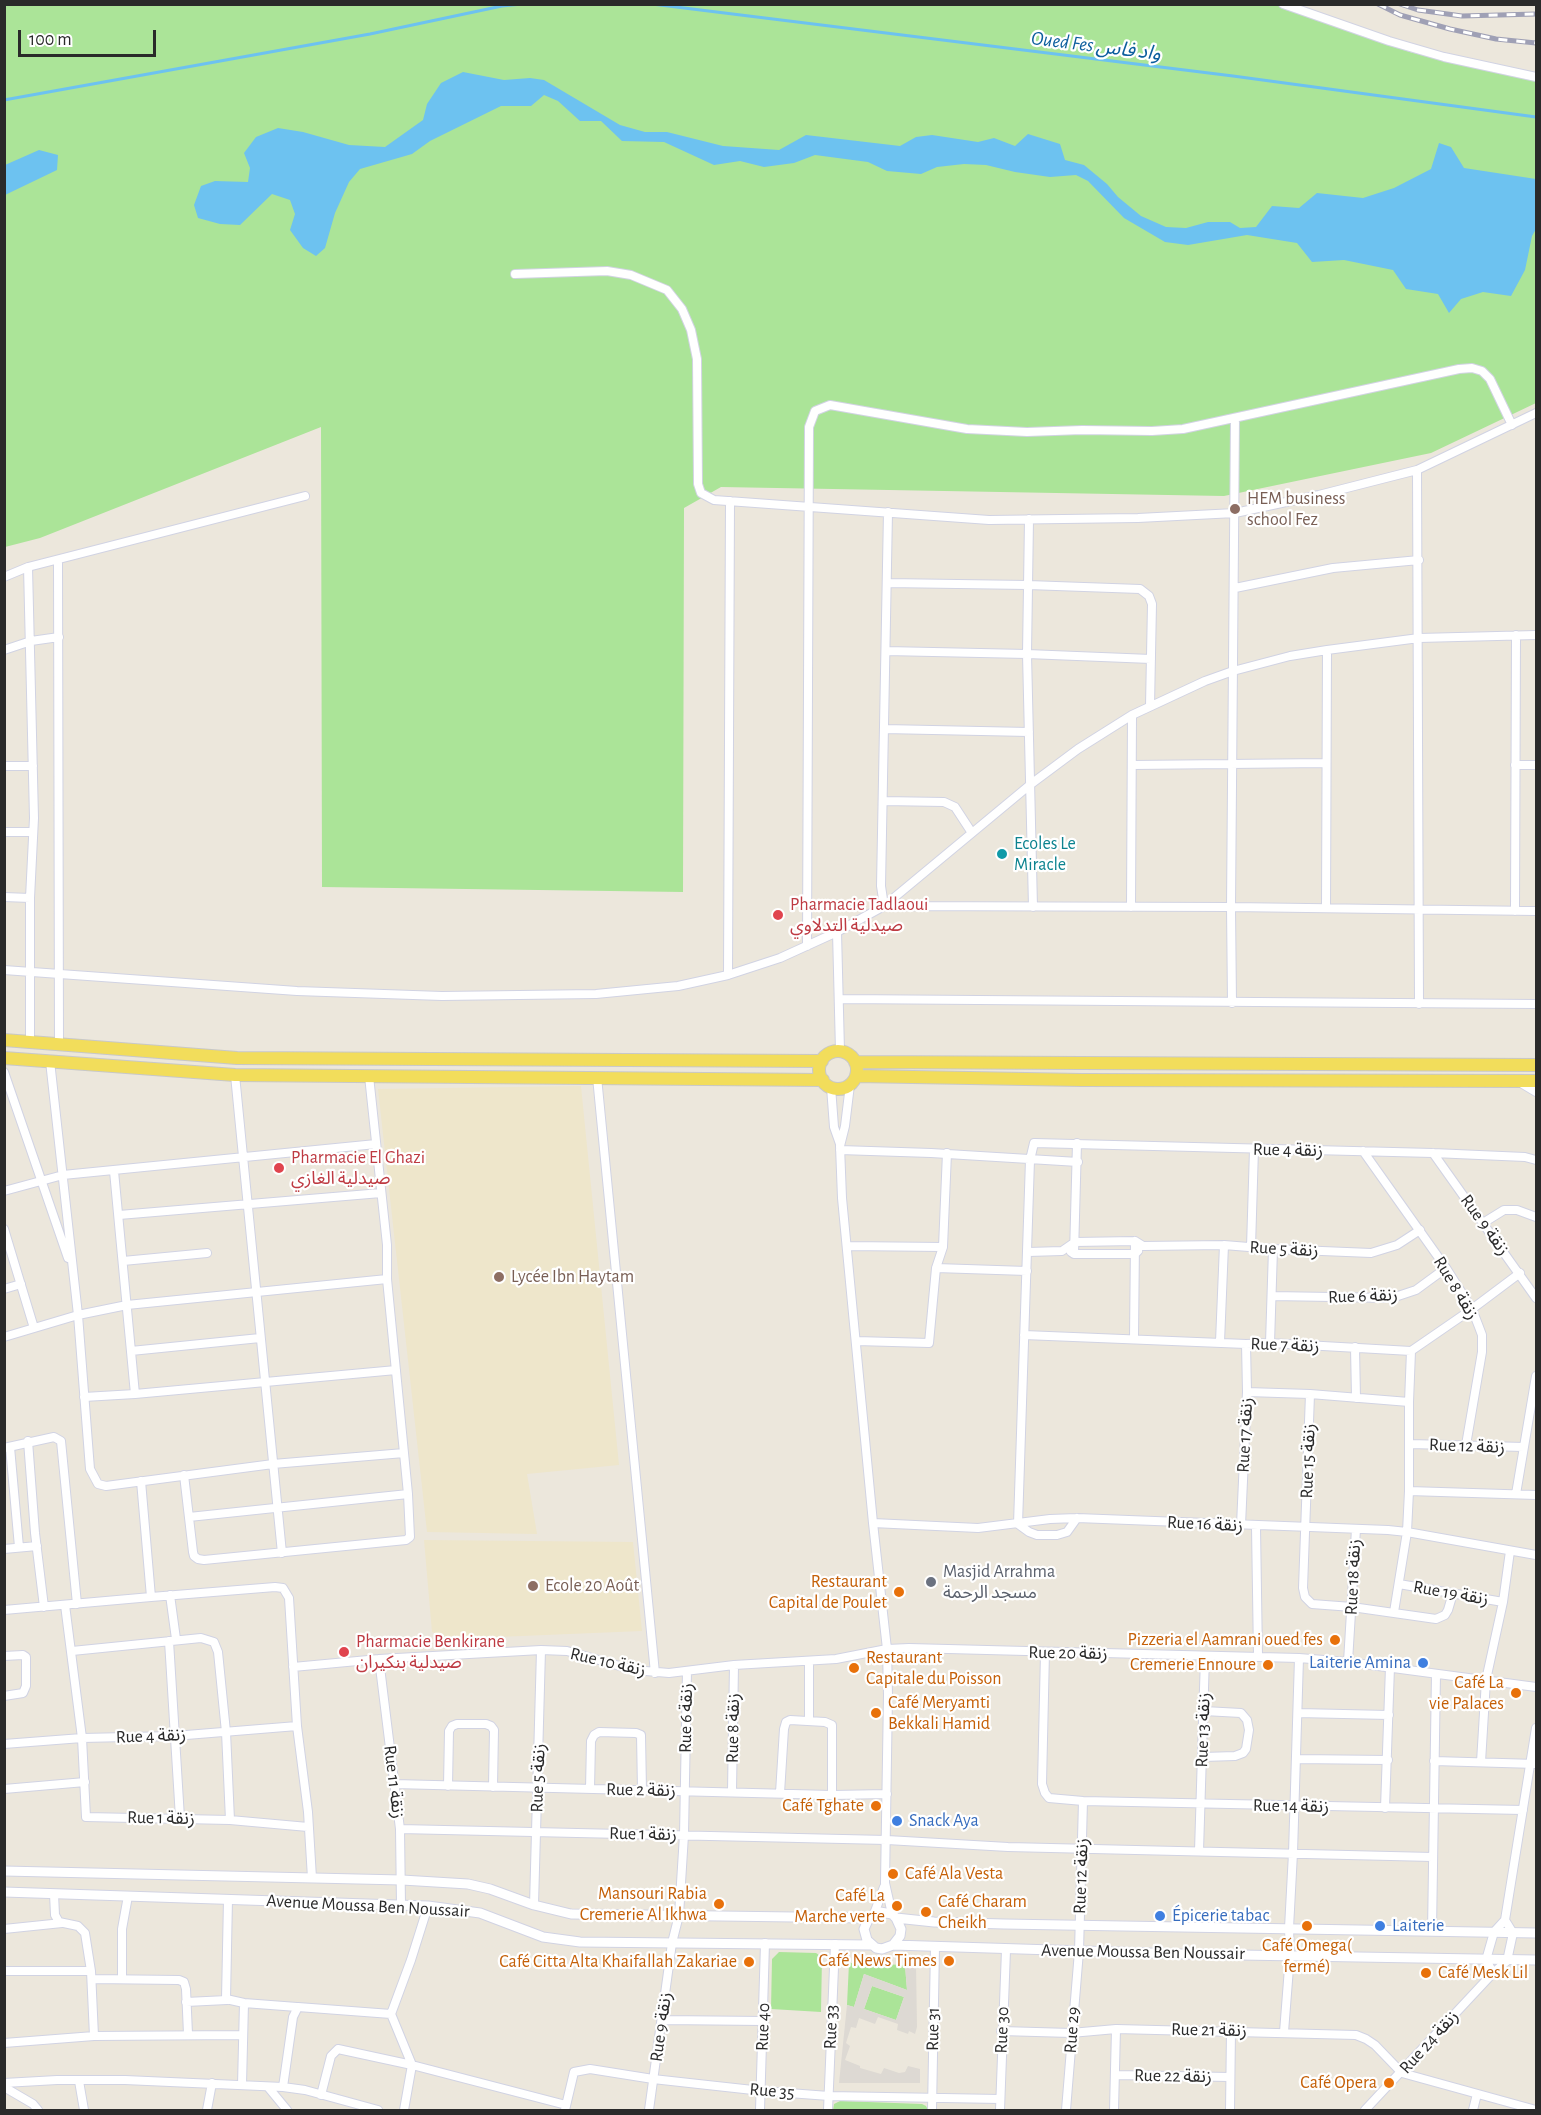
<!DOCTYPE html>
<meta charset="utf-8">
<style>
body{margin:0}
#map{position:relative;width:1541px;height:2115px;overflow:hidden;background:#ece7dc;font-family:"Alegreya Sans",sans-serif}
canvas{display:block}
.frame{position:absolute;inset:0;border:6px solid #2a2a2a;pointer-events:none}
.scale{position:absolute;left:18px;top:30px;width:138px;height:27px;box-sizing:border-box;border:3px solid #2a2a2a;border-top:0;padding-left:8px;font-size:18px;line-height:21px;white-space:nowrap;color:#2a2a2a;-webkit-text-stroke:4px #fff;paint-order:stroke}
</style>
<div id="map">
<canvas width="1541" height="2115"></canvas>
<div class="frame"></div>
<div class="scale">100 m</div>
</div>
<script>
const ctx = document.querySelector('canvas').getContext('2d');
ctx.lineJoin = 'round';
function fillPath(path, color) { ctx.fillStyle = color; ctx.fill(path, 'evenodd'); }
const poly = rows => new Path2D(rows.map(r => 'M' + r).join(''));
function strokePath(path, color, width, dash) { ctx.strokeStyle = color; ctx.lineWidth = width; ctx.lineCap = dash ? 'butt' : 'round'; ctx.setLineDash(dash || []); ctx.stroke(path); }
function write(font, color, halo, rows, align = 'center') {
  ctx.font = font + ' "Alegreya Sans","Noto Sans Arabic",sans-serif'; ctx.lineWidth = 4.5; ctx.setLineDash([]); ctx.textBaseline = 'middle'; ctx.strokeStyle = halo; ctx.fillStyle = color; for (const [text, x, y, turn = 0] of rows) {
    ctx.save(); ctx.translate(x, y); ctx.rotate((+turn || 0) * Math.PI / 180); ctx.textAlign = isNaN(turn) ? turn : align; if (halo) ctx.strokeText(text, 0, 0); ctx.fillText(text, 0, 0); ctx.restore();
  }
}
const education = poly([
 [581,1086,619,1465,527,1474,537,1534,427,1532,378,1089],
 [424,1540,633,1542,642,1631,449,1639,432,1632]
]);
const green = poly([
 [1275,4,1410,52,1536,81,1536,403,1431,453,1224,496,721,487,684,508,683,892,322,887,321,427,40,538,5,547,5,5],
 [779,1952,816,1953,822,1957,821,2012,771,2009,772,1959],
 [849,1963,905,1965,907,1990,864,1974,854,2007,847,2005],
 [872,1986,904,1997,896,2020,864,2009],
 [840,2101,922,2104,926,2106,928,2110,833,2110,834,2104]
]);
const plaza = poly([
 [905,1965,916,1965,917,2027,915,2034,909,2031,908,2034,897,2030,898,2024,878,2017,875,2024,859,2018,856,2028,851,2027,846,2043,850,2046,845,2060,860,2066,860,2068,881,2074,884,2068,899,2073,905,2072,908,2066,920,2069,920,2083,839,2083,847,2005,854,2007,864,1974,907,1990],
 [872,1986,904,1997,896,2020,864,2009]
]);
const water = poly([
 [463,72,504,80,530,78,544,80,620,125,645,132,667,132,723,146,779,150,806,135,900,146,916,137,932,135,978,142,994,138,1015,146,1028,134,1060,144,1065,160,1084,165,1107,184,1118,197,1141,216,1166,227,1186,228,1208,222,1230,222,1240,228,1256,227,1272,206,1299,208,1317,193,1363,198,1394,188,1431,169,1439,143,1451,147,1464,168,1536,179,1536,229,1532,236,1525,270,1511,296,1483,292,1461,299,1449,313,1438,294,1406,289,1393,270,1344,260,1312,262,1297,243,1247,235,1188,245,1165,242,1124,218,1088,181,1076,175,1050,177,1015,172,986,165,964,164,937,167,921,174,887,171,868,162,815,155,794,163,764,167,740,161,714,165,664,142,622,141,601,121,580,121,558,101,544,95,531,106,501,106,430,141,412,154,360,169,349,182,335,213,325,248,316,256,303,248,290,230,295,214,290,200,272,194,240,225,220,224,198,218,194,205,201,186,215,181,248,182,250,168,244,153,256,137,278,128,303,132,349,145,385,147,423,120,427,104,441,83],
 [39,150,58,155,57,170,5,195,5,165]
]);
const stream = poly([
 [652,4,1233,76,1536,117],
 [4,100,370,34,502,6,522,4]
]);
const minor = poly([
 [1283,4,1389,41,1444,57,1536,77],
 [515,274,607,271,631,275,667,290,682,309,691,330,697,359,698,484,701,493,714,500,989,520,1138,518,1235,513,1319,495,1417,470,1536,413],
 [1417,470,1419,1004],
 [888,512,881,886,884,906,1231,907,1536,911],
 [1029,519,1027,654,1033,907],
 [58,560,59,1045],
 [28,567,34,818,30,898,30,1042],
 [4,577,28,567,305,496],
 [887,583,1028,585,1140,589,1149,596,1152,604,1150,706],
 [1235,588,1333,568,1419,560],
 [4,650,31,641,59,637],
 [886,651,1027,654,1151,659],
 [884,729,1029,732],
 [1132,765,1325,763],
 [1515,765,1536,765],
 [4,766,33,766],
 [883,801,944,802,955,807,972,833],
 [4,832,33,832],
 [4,897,30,898],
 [1131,907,1132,715],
 [1326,908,1327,650],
 [1515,911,1516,635],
 [837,932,840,1051],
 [807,946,809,427,815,411,830,405,967,429,1027,432,1082,430,1152,431,1183,429,1459,369,1472,368,1482,371,1490,379,1512,425],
 [4,970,297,991,442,996,596,994,678,986,728,975,780,958,837,932,884,906,1031,784,1078,749,1132,715,1205,681,1233,671,1290,656,1327,650,1419,638,1536,635],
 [728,975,730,501],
 [839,999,1536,1004],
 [1232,1003,1231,907,1235,418],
 [50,1061,78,1315,90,1469,98,1484,106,1486,273,1464,404,1453],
 [4,1072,68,1258],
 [235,1075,282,1553],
 [597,1077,655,1673],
 [1521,1083,1536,1092],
 [850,1085,845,1126,840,1146,842,1198,873,1523,887,1649,888,1695,885,1883,892,1914],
 [831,1087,834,1127,840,1144],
 [840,1150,931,1153,1078,1162],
 [1363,1151,1446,1268,1472,1309,1479,1327,1482,1335,1482,1352,1466,1445],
 [1433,1153,1536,1298],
 [114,1171,135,1394],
 [4,1191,63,1175,376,1144],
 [119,1215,381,1193],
 [1483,1223,1504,1210,1517,1210,1536,1217],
 [4,1229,34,1328],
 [1135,1241,1143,1246,1224,1245,1273,1249,1371,1253,1397,1245,1420,1230],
 [847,1246,943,1247],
 [1251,1247,1254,1149],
 [1028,1252,1062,1251,1075,1242,1135,1241],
 [1071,1252,1074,1254,1135,1254,1138,1251],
 [1074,1254,1077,1143],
 [123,1261,207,1253],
 [936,1268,1027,1271],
 [4,1289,21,1284],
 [1272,1296,1392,1298,1416,1290,1446,1268],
 [1024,1335,1246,1344,1270,1343,1411,1351,1472,1309,1520,1273],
 [4,1337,78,1315,127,1305,387,1279],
 [1134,1338,1135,1241],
 [856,1341,929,1343,936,1268,943,1247,947,1153],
 [1220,1342,1224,1245],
 [1270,1343,1273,1249],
 [1355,1347,1356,1398],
 [131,1351,260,1338],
 [1247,1392,1310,1394,1409,1402],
 [1310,1394,1303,1588,1305,1597,1312,1604,1352,1607,1436,1619,1445,1615,1448,1610,1453,1593],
 [84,1397,135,1394,396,1370],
 [28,1441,35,1533,44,1607],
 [1410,1444,1524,1447],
 [10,1447,19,1547],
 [4,1448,54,1437,61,1441,77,1604],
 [184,1475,193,1552,194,1556,198,1559,204,1560,406,1540,410,1537,408,1494,387,1279,387,1245,369,1076],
 [141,1481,151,1597],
 [1409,1491,1536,1495],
 [1516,1494,1536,1376],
 [189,1517,408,1494],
 [1077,1518,1067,1532,1057,1535,1037,1535,1029,1532,1018,1524,1030,1160,1034,1143,1433,1153,1525,1157,1536,1160],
 [873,1523,978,1528,1050,1519,1077,1518,1388,1530,1407,1532,1536,1555],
 [1241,1525,1247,1392,1246,1344],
 [1256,1527,1258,1656],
 [4,1549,37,1546],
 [1399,1584,1503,1602],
 [170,1595,176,1639],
 [65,1605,82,1738,86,1817,230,1820,308,1827],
 [4,1610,151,1597,275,1587,283,1588,289,1598,297,1726,308,1812,312,1878],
 [1394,1612,1407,1532,1409,1491,1409,1402,1411,1351],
 [169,1641,180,1818],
 [72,1651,201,1638,214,1642,218,1652,226,1732,230,1820],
 [1045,1652,1042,1784,1045,1793,1049,1798,1083,1801,1523,1810],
 [4,1656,23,1655,26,1657,26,1686,23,1693,4,1696],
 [379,1659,400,1829,401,1905],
 [809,1661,809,1721],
 [1348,1662,1356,1529],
 [293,1667,379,1659,541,1650,567,1651,634,1670,669,1673,734,1665,836,1659,887,1649,909,1648,1299,1658,1348,1662,1536,1687],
 [1298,1713,1389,1715],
 [4,1744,82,1738,174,1736,297,1726],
 [1203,1757,1235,1756,1243,1753,1246,1749,1249,1730,1247,1720,1241,1713,1204,1711],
 [1296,1759,1388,1760],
 [1434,1761,1536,1764],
 [1481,1762,1486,1680,1503,1602,1510,1551],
 [394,1784,832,1795,887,1794],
 [448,1786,449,1731,452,1726,457,1724,486,1724,491,1726,494,1730,493,1787],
 [4,1789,85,1782],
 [590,1789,591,1741,594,1735,599,1732,636,1733,641,1735,642,1790],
 [732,1791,734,1665],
 [780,1793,784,1729,786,1722,790,1720,825,1722,832,1725,832,1795],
 [1385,1808,1390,1667],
 [400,1829,887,1840,1008,1847,1433,1857],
 [1199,1851,1205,1656],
 [228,1899,226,1999,244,2003,297,2007],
 [534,1905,541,1650],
 [874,1914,884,1887],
 [4,1929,62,1923],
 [1432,1931,1436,1674],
 [4,1971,91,1971],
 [1493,1973,1486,1960,1494,1932,1505,1920,1536,1728],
 [92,1979,179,1980,184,1982,186,1989,188,2034],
 [122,1979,122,1929,128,1896],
 [186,2002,227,2000],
 [662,2020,764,2021],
 [1001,2031,1071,2033,1116,2029,1356,2035,1366,2039,1375,2045,1402,2073,1536,2110],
 [1284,2032,1290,1955,1289,1928,1293,1853,1299,1658],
 [94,2036,242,2035],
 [4,2043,94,2036,91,1971,85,1933,78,1926,59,1922,55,1915,54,1894],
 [1115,2075,1230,2077],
 [79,2081,84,2110],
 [4,2083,57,2080,125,2080,283,2087,305,2090,378,2110],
 [242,2085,244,2003],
 [4,2087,33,2104,38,2110],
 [268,2087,287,2110],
 [283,2087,293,2017,298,2007,391,2014],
 [321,2095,331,2056,338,2049,412,2065,566,2105],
 [207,2110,212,2083],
 [404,2110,412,2065,391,2014,411,1960,428,1906],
 [565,2110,574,2072,590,2069,653,2079,762,2091,829,2096,1000,2099],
 [649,2110,672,1943,679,1915,684,1835,687,1671],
 [760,2110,765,1943],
 [828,2110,835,1944],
 [932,2110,935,1947],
 [1000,2110,1006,1950],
 [1066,2110,1079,1951,1083,1801],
 [1114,2110,1116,2029],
 [1230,2110,1231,2031],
 [1365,2110,1493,1973,1507,1961,1513,1933,1505,1920],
 [1473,2110,1477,2094]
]);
const tertiary = poly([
 [4,1871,402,1880,468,1884,490,1889,534,1905,571,1914,869,1918],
 [4,1892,428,1906,480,1913,543,1937,580,1942,871,1945],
 [896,1918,934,1922,1004,1924,1536,1933],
 [893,1945,900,1936,901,1929,896,1918,892,1914,880,1912,869,1918,864,1929,867,1940,876,1948,882,1949,893,1945,1181,1954,1536,1960]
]);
const primary = poly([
 [4,1040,237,1058,822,1061],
 '819 1070a19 19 0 1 1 38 0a19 19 0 1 1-38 0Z',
 [4,1058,235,1075,823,1080],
 [855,1062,1536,1065],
 [856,1076,1082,1080,1536,1081]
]);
const rail = poly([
 [1378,4,1400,15,1450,29,1496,39,1536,43],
 [1400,4,1418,10,1462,16,1536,14]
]);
const markers = [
 [1235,509,6,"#8d6e63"],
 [1002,854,6,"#0f9aa8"],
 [778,915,6,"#e0444e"],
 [279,1168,6,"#e0444e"],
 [499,1277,6,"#8d6e63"],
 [931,1582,6,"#6b7280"],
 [533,1586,6,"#8d6e63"],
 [899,1592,6,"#e8710a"],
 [1335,1640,6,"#e8710a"],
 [344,1652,6,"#e0444e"],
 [1423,1663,6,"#3f7fe0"],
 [1268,1665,6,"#e8710a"],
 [854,1668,6,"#e8710a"],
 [1516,1693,6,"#e8710a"],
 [876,1713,6,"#e8710a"],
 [876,1806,6,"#e8710a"],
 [897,1821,6,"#3f7fe0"],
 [893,1874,6,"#e8710a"],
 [719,1904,6,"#e8710a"],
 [897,1906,6,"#e8710a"],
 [926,1912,6,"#e8710a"],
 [1160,1916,6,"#3f7fe0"],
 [1307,1926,6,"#e8710a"],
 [1380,1926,6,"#3f7fe0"],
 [949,1961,6,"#e8710a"],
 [749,1962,6,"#e8710a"],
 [1426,1973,6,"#e8710a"],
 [1389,2083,6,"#e8710a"]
];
const educationNames = [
 ["HEM business",1247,499],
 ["school Fez",1247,520],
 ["Lycée Ibn Haytam",511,1277],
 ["Ecole 20 Août",545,1586]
];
const cultureNames = [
 ["Ecoles Le",1014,844],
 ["Miracle",1014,865]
];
const healthNames = [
 ["Pharmacie Tadlaoui",790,905],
 ["صيدلية التدلاوي",790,926],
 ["Pharmacie El Ghazi",291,1158],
 ["صيدلية الغازي",291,1179],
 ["Pharmacie Benkirane",356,1642],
 ["صيدلية بنكيران",356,1663]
];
const streetNames = [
 ["Rue 4 زنقة",1288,1150,1],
 ["Rue 9 زنقة",1485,1225,54],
 ["Rue 5 زنقة",1284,1249,3],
 ["Rue 8 زنقة",1456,1288,59],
 ["Rue 6 زنقة",1363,1296,-2],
 ["Rue 7 زنقة",1285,1345,2],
 ["Rue 17 زنقة",1245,1435,-87],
 ["Rue 12 زنقة",1467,1446,2],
 ["Rue 15 زنقة",1308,1461,-88],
 ["Rue 16 زنقة",1205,1524,3],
 ["Rue 18 زنقة",1353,1577,-87],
 ["Rue 19 زنقة",1451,1593,10],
 ["Rue 20 زنقة",1068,1653,1],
 ["Rue 10 زنقة",608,1662,13],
 ["Rue 6 زنقة",686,1718,-89],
 ["Rue 8 زنقة",733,1728,-89],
 ["Rue 13 زنقة",1203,1730,-88],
 ["Rue 4 زنقة",151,1736,-2],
 ["Rue 5 زنقة",538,1778,-88],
 ["Rue 11 زنقة",394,1782,83],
 ["Rue 2 زنقة",641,1790,1],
 ["Rue 14 زنقة",1291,1806,1],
 ["Rue 1 زنقة",161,1818,1],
 ["Rue 1 زنقة",643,1834,1],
 ["Rue 12 زنقة",1081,1876,-88],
 ["Avenue Moussa Ben Noussair",368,1906,3],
 ["Avenue Moussa Ben Noussair",1143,1952,1],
 ["Rue 9 زنقة",661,2027,-82],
 ["Rue 40",763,2027,-88],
 ["Rue 33",831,2027,-88],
 ["Rue 31",933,2029,-89],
 ["Rue 30",1002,2030,-88],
 ["Rue 29",1072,2030,-86],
 ["Rue 21 زنقة",1209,2030,1],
 ["Rue 24 زنقة",1429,2042,-48],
 ["Rue 22 زنقة",1173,2076,1],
 ["Rue 35",772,2091,5]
];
const worshipNames = [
 ["Masjid Arrahma",943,1572],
 ["مسجد الرحمة",943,1593]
];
const foodNames = [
 ["Restaurant",887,1582],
 ["Capital de Poulet",887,1603],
 ["Pizzeria el Aamrani oued fes",1323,1640],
 ["Restaurant",866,1658,"left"],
 ["Capitale du Poisson",866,1679,"left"],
 ["Cremerie Ennoure",1256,1665],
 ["Café La",1504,1683],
 ["vie Palaces",1504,1704],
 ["Café Meryamti",888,1703,"left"],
 ["Bekkali Hamid",888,1724,"left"],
 ["Café Tghate",864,1806],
 ["Café Ala Vesta",905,1874,"left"],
 ["Mansouri Rabia",707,1894],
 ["Cremerie Al Ikhwa",707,1915],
 ["Café La",885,1896],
 ["Marche verte",885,1917],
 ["Café Charam",938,1902,"left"],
 ["Cheikh",938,1923,"left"],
 ["Café Omega(",1307,1946,"center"],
 ["fermé)",1307,1967,"center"],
 ["Café News Times",937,1961],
 ["Café Citta Alta Khaifallah Zakariae",737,1962],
 ["Café Mesk Lil",1438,1973,"left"],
 ["Café Opera",1377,2083]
];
const shopNames = [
 ["Laiterie Amina",1411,1663,"right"],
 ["Snack Aya",909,1821],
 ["Épicerie tabac",1172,1916],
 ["Laiterie",1392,1926]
];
const waterNames = [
 ["Oued Fes واد فاس",1096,46,7]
];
fillPath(education, '#eee6cb');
fillPath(green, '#abe498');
fillPath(plaza, '#ddd9d3');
fillPath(water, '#6dc2f0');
strokePath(stream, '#6dc2f0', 3);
strokePath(minor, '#d1d3e3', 10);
strokePath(tertiary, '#d1d3e3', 11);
strokePath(primary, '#c8c8c8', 14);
strokePath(minor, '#fff', 8);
strokePath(tertiary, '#fff', 9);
strokePath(primary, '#f2dd5b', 12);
strokePath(rail, '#9fa0b5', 5);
strokePath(rail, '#fff', 3, [9]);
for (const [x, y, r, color] of markers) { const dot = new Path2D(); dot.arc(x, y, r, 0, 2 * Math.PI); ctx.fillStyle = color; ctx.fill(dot); strokePath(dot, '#fff', 2); }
write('18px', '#785e54', '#fff', educationNames, 'left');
write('18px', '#0d838f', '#fff', cultureNames, 'left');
write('18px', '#be3a42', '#fff', healthNames, 'left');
write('18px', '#2a2a2a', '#fff', streetNames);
write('18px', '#5b616d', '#fff', worshipNames, 'left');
write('18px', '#c56008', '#fff', foodNames, 'right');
write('18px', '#366cbe', '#fff', shopNames, 'left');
write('italic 20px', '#0c5e9d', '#fff', waterNames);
</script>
